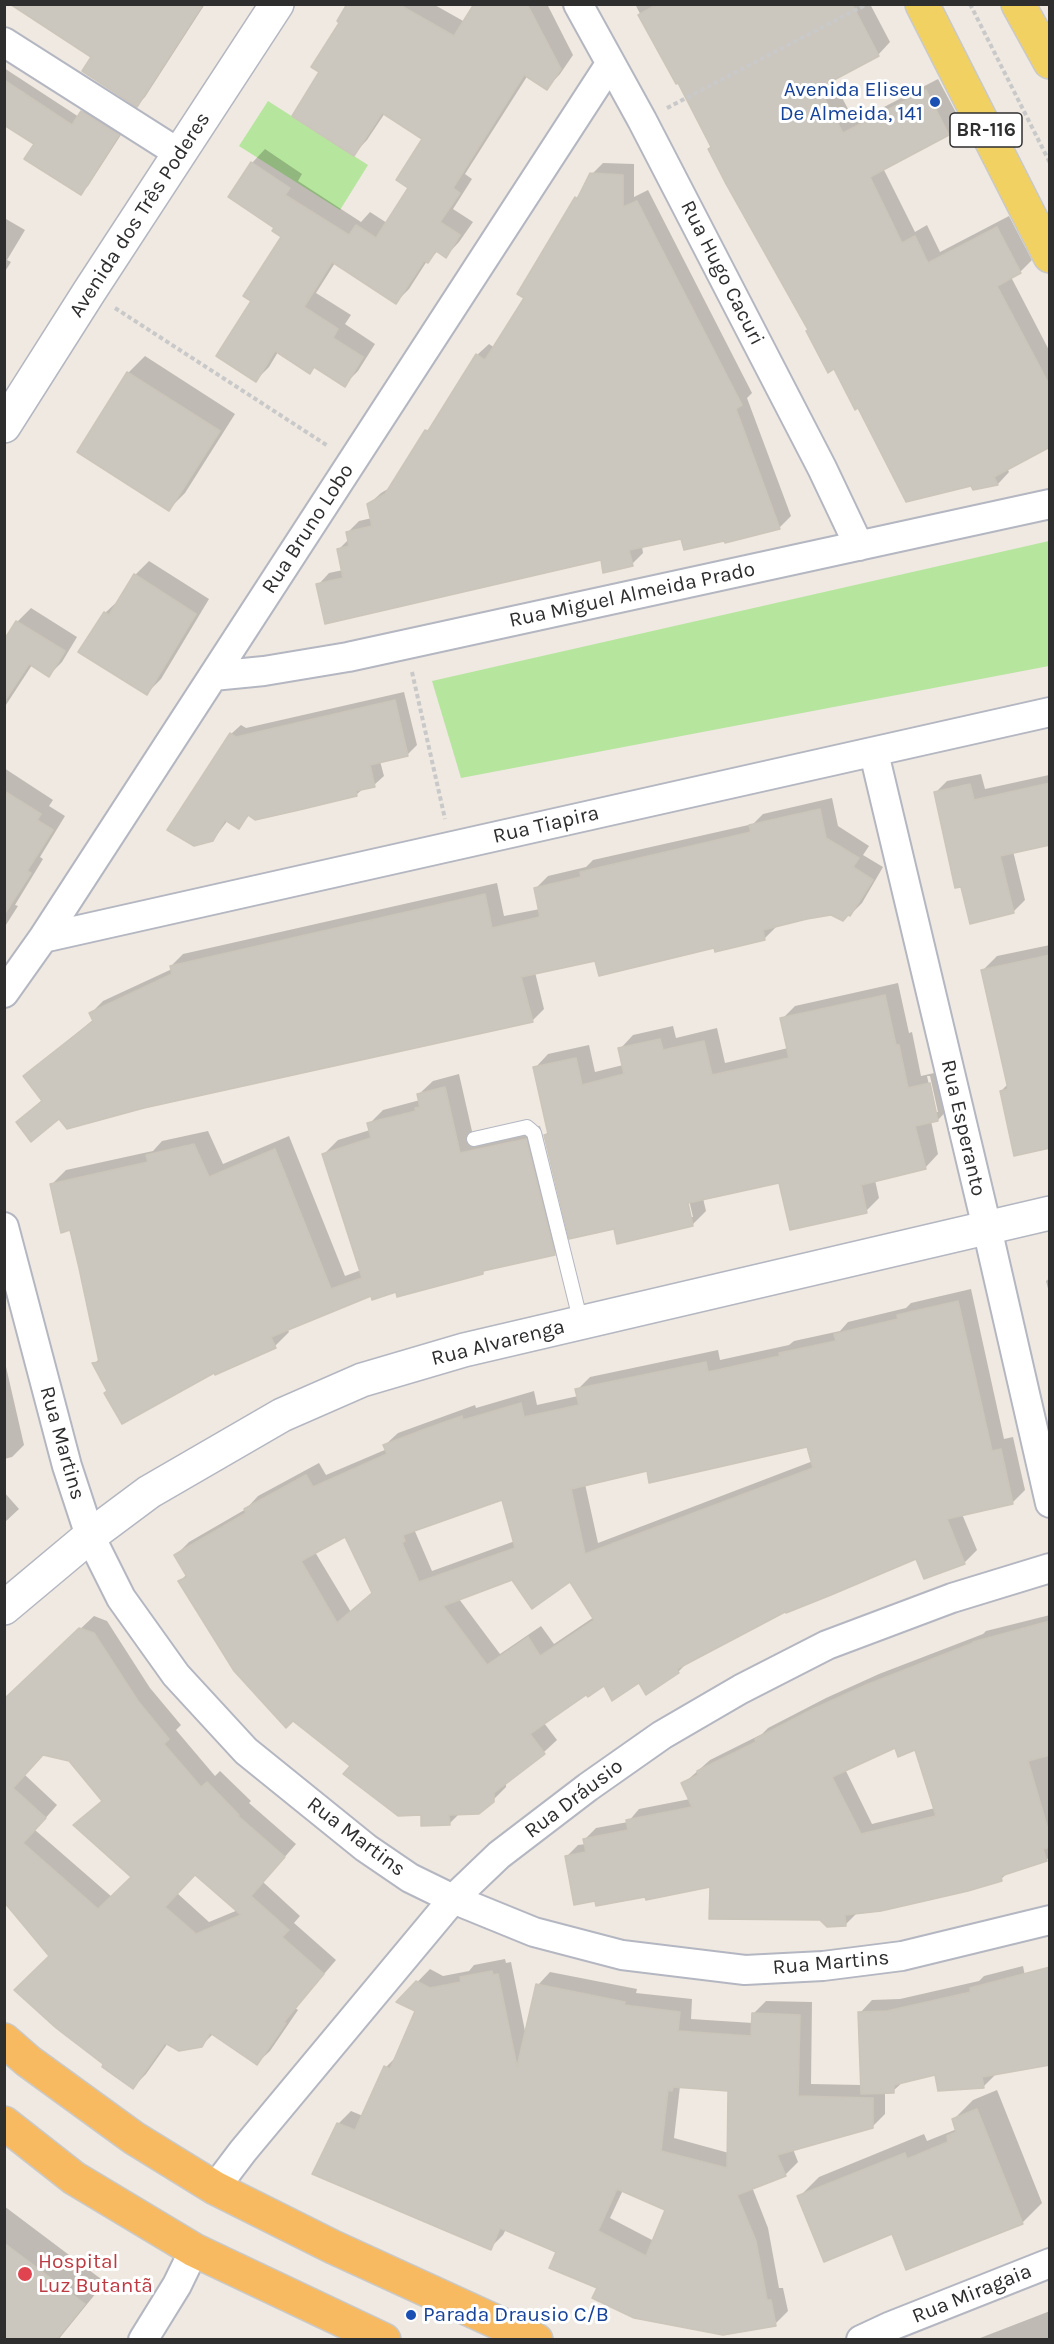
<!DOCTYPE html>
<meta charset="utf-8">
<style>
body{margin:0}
#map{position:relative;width:1054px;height:2344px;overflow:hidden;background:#efe9e1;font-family:Karla,sans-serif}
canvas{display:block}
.frame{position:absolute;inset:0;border:6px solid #2e2e2e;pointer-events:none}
</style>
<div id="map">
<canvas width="1054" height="2344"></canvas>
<div class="frame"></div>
</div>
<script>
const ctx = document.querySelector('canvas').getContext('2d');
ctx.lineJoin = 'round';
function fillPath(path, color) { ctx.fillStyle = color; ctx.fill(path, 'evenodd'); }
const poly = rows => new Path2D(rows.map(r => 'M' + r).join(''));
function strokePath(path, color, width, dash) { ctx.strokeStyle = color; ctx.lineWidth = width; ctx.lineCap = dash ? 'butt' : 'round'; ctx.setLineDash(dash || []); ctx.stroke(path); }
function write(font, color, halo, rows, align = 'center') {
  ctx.font = font + ' Karla,sans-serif'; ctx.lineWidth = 6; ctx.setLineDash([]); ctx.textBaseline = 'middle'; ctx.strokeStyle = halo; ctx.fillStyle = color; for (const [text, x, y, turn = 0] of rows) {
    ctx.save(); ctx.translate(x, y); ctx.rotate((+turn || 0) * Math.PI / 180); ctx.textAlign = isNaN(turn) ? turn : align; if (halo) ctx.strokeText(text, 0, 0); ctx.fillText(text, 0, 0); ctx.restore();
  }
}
const green = poly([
 [268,101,368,165,340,210,239,146],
 [1049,541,1049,666,461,778,432,681]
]);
const shadow = poly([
 [13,4,205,4,145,97,137,105,93,56],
 [349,4,433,4,465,22,476,4,547,4,573,55,560,74,547,88,528,75,465,174,472,179,453,209,473,222,459,242,446,256,438,251,427,261,409,289,396,302,335,263,316,293,351,315,345,324,375,344,358,371,344,385,316,366,310,372,278,352,269,367,256,380,253,300,283,236,276,228,252,163,265,149,302,174,298,181,361,222,370,212,387,223,410,187,424,139,385,113,367,140,354,154,321,72],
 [635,4,870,4,890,42,878,55,832,79,855,122,938,79,961,122,949,134,883,168,915,232,927,225,940,252,1009,216,1032,260,1020,272,1011,277,1050,352,1050,445,1007,468,1009,472,998,484,974,489,972,484,858,406,810,329,679,81,658,48],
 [4,68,79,117,90,104,126,127,88,186,80,193,36,143,4,123],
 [603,163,634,164,634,197,648,190,752,393,747,398,791,516,780,527,726,541,682,537,642,546,643,553,632,564,602,559,318,585,329,573,343,570,339,549,349,539,347,533,359,521,372,518,369,504,381,493,391,487,427,431,436,422,477,355,489,344,495,348,526,298,576,198,583,192,592,174],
 [6,219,25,230,7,260,11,262,4,273],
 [145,356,235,414,185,493,169,509,79,451,128,373],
 [149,561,209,599,161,679,147,693,105,613,120,599,135,575],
 [31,608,77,637,62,662,49,675,32,665,4,708,4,643,17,622],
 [404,692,417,745,407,755,380,761,384,776,374,785,364,788,356,795,250,814,239,827,228,820,213,840,231,734,241,725,246,728],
 [4,768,53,800,49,806,65,816,40,857,43,859,15,905,18,906,4,928],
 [1050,769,1050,843,1013,851,1025,900,1013,912,935,793,947,781,981,774,985,789,1049,775],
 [832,798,838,826,869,846,863,855,883,867,862,903,850,915,831,913,776,925,776,927,764,939,596,959,535,972,544,1009,532,1021,59,1117,18,1122,43,1099,25,1076,94,1019,91,1013,103,1001,172,969,171,966,183,954,497,883,504,916,540,909,536,888,548,876,586,867,593,860,753,824,763,814],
 [1050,945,1050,1147,1001,1091,1009,1083,983,970,997,956],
 [898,983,909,1033,912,1032,921,1076,943,1071,951,1106,938,1120,931,1121,938,1154,925,1168,875,1180,879,1198,866,1211,780,1181,703,1198,706,1211,692,1225,615,1227,545,1135,549,1131,535,1068,548,1054,589,1045,595,1072,623,1065,620,1049,633,1035,673,1026,676,1038,717,1028,725,1063,788,1048,782,1019,795,1006],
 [927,1076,930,1076,938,1112,935,1112],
 [685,1196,688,1196,693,1217,690,1217],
 [459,1074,474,1140,540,1126,568,1240,554,1254,487,1268,482,1272,372,1294,287,1328,289,1332,275,1346,214,1371,109,1390,94,1364,100,1358,71,1229,52,1184,66,1170,153,1151,162,1141,208,1131,223,1164,289,1136,345,1276,361,1270,324,1154,338,1140,370,1130,369,1124,383,1110,420,1100,419,1094,433,1081],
 [1050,1278,1050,1296,1046,1281],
 [971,1289,1004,1439,1013,1437,1025,1490,1012,1503,962,1514,977,1550,964,1563,917,1557,786,1610,690,1660,678,1672,639,1681,604,1684,587,1693,544,1723,557,1740,544,1752,506,1782,506,1787,493,1800,460,1813,449,1824,422,1814,352,1766,180,1581,187,1574,176,1555,189,1542,246,1509,258,1496,319,1463,326,1475,387,1449,385,1445,398,1433,475,1405,476,1408,534,1391,537,1405,578,1396,577,1390,590,1377,718,1350,720,1360,789,1345,794,1341,840,1331,848,1322,906,1308,911,1303],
 [808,1445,813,1461,598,1543,585,1484,648,1469],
 [503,1499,515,1541,432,1571,414,1529],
 [346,1535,373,1592,351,1612,315,1552],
 [513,1578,570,1580,594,1617,554,1644,541,1626,500,1654,459,1599],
 [4,1358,24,1445,12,1457,4,1459],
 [4,1492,19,1509,4,1523],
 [1050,1615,1050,1857,1046,1860,1009,1872,1001,1879,857,1913,845,1925,711,1886,647,1895,566,1857,578,1845,586,1844,585,1839,596,1828,628,1822,639,1809,690,1799,683,1784,710,1760,762,1734,768,1728,826,1698,879,1674,983,1634,986,1631],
 [896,1746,916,1748,935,1808,872,1824,845,1769],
 [94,1616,107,1621,150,1688,181,1725,176,1730,215,1776,220,1771,251,1801,249,1803,296,1844,263,1882,300,1916,294,1923,336,1960,295,2008,298,2010,270,2051,257,2063,213,2034,202,2045,168,2043,146,2074,133,2087,105,2064,51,1956,4,1900,4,1705,41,1666],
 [44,1754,69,1760,103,1800,75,1825,133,1876,112,1897,35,1830,57,1805,25,1775],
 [196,1873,238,1910,209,1922,177,1893],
 [505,1959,506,1963,511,1962,526,2036,538,1985,550,1972,637,1989,636,1993,692,1999,691,2019,753,2023,753,2014,766,2001,812,2002,811,2084,862,2085,860,2013,872,2000,900,1999,979,1981,984,1976,1023,1966,1041,2055,996,2074,983,2087,937,2073,904,2081,893,2091,885,2092,885,2114,872,2127,793,2149,798,2162,785,2175,752,2187,768,2228,779,2288,783,2288,788,2311,775,2324,599,2287,558,2251,506,2229,503,2235,490,2248,338,2124,351,2111,363,2116,386,2067,397,2056,417,2010,398,2002,430,1969,443,1976,469,1971,474,1965],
 [680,2086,730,2090,729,2153,674,2138],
 [623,2190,667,2210,654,2241,610,2218],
 [997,2090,1042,2203,1022,2223,893,2232,799,2197,819,2177,924,2134,927,2141,957,2129,953,2120,973,2100],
 [4,2206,105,2282,58,2340,5,2340],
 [1050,2311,1050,2340,975,2340]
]);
const building = poly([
 [10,4,203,4,137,107,82,71,91,57,10,4],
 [347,4,398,4,454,36,474,4,527,4,561,69,547,90,524,75,453,188,460,193,440,222,460,235,446,258,436,251,428,263,424,261,396,304,332,262,304,307,338,329,333,338,363,357,345,387,314,367,310,374,275,351,256,382,216,356,251,301,243,296,281,237,272,231,274,228,228,197,251,162,290,188,285,195,349,235,356,225,376,238,408,188,396,180,422,139,382,113,354,156,292,116,319,72,311,67,339,23,337,21,347,4],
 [658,4,852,4,879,56,819,88,843,133,926,90,949,135,870,177,902,243,915,236,928,263,997,227,1021,273,997,286,1050,386,1050,447,994,477,998,485,973,490,971,486,906,502,858,408,855,410,834,369,828,373,806,331,808,330,726,184,708,149,711,147,678,83,676,84,638,15,658,4],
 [4,80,72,125,81,111,119,135,81,195,24,159,34,144,4,125,4,80],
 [590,173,623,175,623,207,637,201,742,405,736,409,780,529,725,543,724,541,684,550,681,539,629,550,633,566,603,573,601,560,325,624,316,584,343,578,337,549,349,546,346,532,372,526,367,504,385,494,425,430,428,431,476,354,485,360,524,298,517,294,575,197,577,199,590,173],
 [127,372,220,431,169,511,77,452,127,372],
 [134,574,196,614,147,695,78,652,104,612,109,615,134,574],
 [16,621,65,651,49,677,29,664,4,702,4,640,16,621],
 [395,700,408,756,370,765,375,787,356,791,357,796,299,810,255,820,248,815,239,829,225,820,213,841,194,846,167,830,230,733,236,737,395,700],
 [1050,783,1050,845,1000,856,1014,913,970,924,961,887,955,888,934,792,970,784,974,800,1050,783],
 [4,791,41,814,37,820,53,830,27,871,31,873,4,915,4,791],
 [820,809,826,838,859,858,853,867,873,880,850,916,848,915,843,921,831,915,807,919,763,930,765,940,715,952,714,948,599,976,595,961,521,977,533,1022,144,1108,67,1129,59,1119,31,1142,16,1122,42,1101,23,1076,93,1021,89,1013,172,974,170,966,485,894,492,928,540,917,534,888,581,877,580,872,751,832,749,825,820,809],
 [1050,955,1050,1148,1014,1156,1000,1091,1008,1089,981,970,1050,955],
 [885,995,896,1045,899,1045,908,1088,930,1083,938,1121,915,1126,926,1169,861,1185,867,1213,790,1230,779,1183,688,1203,693,1226,617,1244,614,1229,569,1239,544,1135,548,1134,533,1067,576,1058,582,1085,624,1074,618,1048,660,1039,663,1050,704,1041,712,1075,789,1058,780,1018,885,995],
 [445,1087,460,1153,526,1139,555,1255,483,1271,483,1274,397,1297,396,1292,372,1300,371,1296,271,1337,276,1348,215,1375,214,1373,122,1424,104,1393,107,1391,92,1363,99,1362,79,1268,70,1230,61,1233,50,1184,148,1162,146,1155,194,1144,209,1177,275,1149,331,1289,362,1278,322,1154,371,1138,367,1123,416,1111,415,1108,420,1107,417,1094,445,1087],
 [958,1301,992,1451,1001,1449,1013,1504,947,1519,965,1564,924,1579,916,1559,831,1595,786,1613,785,1612,677,1669,679,1673,646,1695,639,1683,612,1701,604,1686,588,1697,586,1695,530,1734,545,1754,494,1793,494,1802,479,1814,449,1815,450,1825,421,1826,421,1815,398,1816,343,1774,350,1766,293,1721,286,1728,234,1671,178,1581,187,1577,174,1555,246,1513,244,1509,306,1475,313,1487,387,1454,383,1445,428,1428,462,1416,463,1420,521,1403,524,1417,579,1405,575,1389,706,1362,708,1372,780,1356,779,1353,836,1341,834,1334,898,1319,897,1315,958,1301],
 [807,1447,813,1468,585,1554,571,1489,647,1471,649,1483,807,1447],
 [502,1500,515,1548,419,1582,402,1543,405,1541,403,1535,502,1500],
 [345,1537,372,1593,337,1623,301,1561,345,1537],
 [512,1580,532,1609,570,1582,594,1620,540,1656,528,1637,487,1665,443,1606,512,1580],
 [1050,1621,1050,1755,1028,1761,1050,1836,1050,1847,1043,1849,1047,1861,1001,1876,1002,1881,968,1891,881,1911,845,1915,846,1926,827,1927,820,1920,709,1919,710,1887,646,1900,645,1897,596,1906,595,1901,574,1905,565,1856,586,1852,583,1839,628,1830,626,1820,692,1807,681,1783,698,1775,697,1771,756,1742,755,1739,813,1709,866,1685,973,1643,973,1642,1050,1621],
 [895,1748,898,1757,915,1750,936,1816,861,1834,832,1777,895,1748],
 [79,1628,94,1633,138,1701,169,1739,164,1744,201,1787,207,1782,239,1815,238,1816,285,1857,251,1896,289,1930,282,1937,324,1974,284,2022,286,2023,257,2065,210,2033,202,2047,179,2051,165,2043,133,2089,102,2067,103,2064,56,2028,14,1990,49,1956,4,1902,4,1699,79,1628],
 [43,1755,69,1761,102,1801,73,1825,131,1877,98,1909,23,1843,46,1818,13,1788,43,1755],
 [195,1875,241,1915,196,1934,165,1907,195,1875],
 [1050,1967,1050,2065,982,2077,984,2088,938,2091,935,2075,894,2085,894,2093,861,2094,858,2012,887,2011,971,1992,970,1988,1050,1967],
 [492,1971,493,1975,498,1974,517,2067,536,1984,625,2002,624,2005,680,2012,678,2031,751,2036,752,2013,800,2015,798,2096,873,2098,873,2128,777,2155,786,2176,737,2195,756,2241,767,2300,771,2300,776,2326,723,2335,634,2318,592,2298,597,2288,549,2268,556,2252,500,2228,491,2250,312,2174,337,2123,355,2130,384,2066,390,2069,415,2011,396,2002,416,1981,430,1988,461,1982,460,1977,492,1971],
 [673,2087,728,2091,727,2168,661,2151,668,2090,672,2091,673,2087],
 [617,2189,665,2210,646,2256,598,2231,617,2189],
 [977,2109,1023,2224,906,2270,892,2234,824,2262,797,2196,905,2153,907,2159,948,2142,947,2136,956,2132,952,2119,977,2109],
 [4,2243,85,2304,56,2340,4,2340,4,2243]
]);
const path = poly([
 [970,4,1050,163],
 [667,108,867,4],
 [115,308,328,446],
 [412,672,445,819]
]);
const service = poly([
 [474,1139,527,1127,534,1133,581,1323]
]);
const minor = poly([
 [578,4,642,120,822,468,859,546],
 [4,42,180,154],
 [213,676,264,671,348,657,1050,504],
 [874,753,987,1228,1050,1503],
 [43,938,1050,712],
 [4,993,43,938,610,64],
 [4,1227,67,1466,90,1536,121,1598,176,1675,246,1751,366,1848,410,1878,453,1899,534,1932,622,1955,745,1970,823,1966,902,1956,1050,1920],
 [215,2188,243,2151,453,1899,499,1855,588,1787,662,1735,741,1689,827,1645,952,1598,1050,1568],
 [143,2340,177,2285,194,2250],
 [861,2340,891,2326,1050,2263]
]);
const tertiary = poly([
 [4,1608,90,1536,149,1492,282,1415,362,1380,464,1350,1050,1213]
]);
const secondary = poly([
 [4,426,89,292,277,4]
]);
const primary = poly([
 [922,4,1050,256],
 [1018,4,1050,62]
]);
const trunk = poly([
 [4,2040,28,2061,134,2138,215,2188,333,2247,536,2340],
 [4,2123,74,2178,194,2250,384,2340]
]);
const markers = [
 [935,102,6,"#1a4fb4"],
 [25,2274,8,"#e0444e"],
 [411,2315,6,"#1a4fb4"]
];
const shields = [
 [986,130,72]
];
const shieldNames = [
 ["BR-116",986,130]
];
const transitNames = [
 ["Avenida Eliseu",923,90],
 ["De Almeida, 141",923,114],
 ["Parada Drausio C/B",423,2315,"left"]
];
const streetNames = [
 ["Avenida dos Três Poderes",140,215,-57],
 ["Rua Hugo Cacuri",722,273,63],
 ["Rua Bruno Lobo",308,529,-57],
 ["Rua Miguel Almeida Prado",632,595,-12],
 ["Rua Tiapira",546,825,-13],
 ["Rua Esperanto",963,1128,77],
 ["Rua Alvarenga",498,1343,-14],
 ["Rua Martins",62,1443,74],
 ["Rua Dráusio",574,1799,-37],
 ["Rua Martins",356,1837,37],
 ["Rua Martins",831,1963,-5],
 ["Rua Miragaia",972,2294,-22]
];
const healthNames = [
 ["Hospital",38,2262],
 ["Luz Butantã",38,2286]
];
fillPath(green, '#b6e59e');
fillPath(shadow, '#0003');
fillPath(building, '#cbc7bf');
strokePath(building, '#cbc5ba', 1.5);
strokePath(service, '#b4b7c1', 16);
strokePath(minor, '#b4b7c1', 32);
strokePath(tertiary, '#b4b7c1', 36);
strokePath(secondary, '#b4b7c1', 36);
strokePath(primary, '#c9c9c9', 36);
strokePath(trunk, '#c9c9c9', 36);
strokePath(path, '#c9c9c9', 4, [4.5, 3]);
strokePath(service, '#fff', 14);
strokePath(minor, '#fff', 28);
strokePath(tertiary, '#fff', 33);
strokePath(secondary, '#fff', 33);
strokePath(primary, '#f2d163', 33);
strokePath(trunk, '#f8ba60', 33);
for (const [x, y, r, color] of markers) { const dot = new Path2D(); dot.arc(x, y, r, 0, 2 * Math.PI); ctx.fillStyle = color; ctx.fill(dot); strokePath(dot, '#fff', 2); }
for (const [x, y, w] of shields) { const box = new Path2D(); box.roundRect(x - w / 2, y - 17, w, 34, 4.5); ctx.fillStyle = '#fff'; ctx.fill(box); strokePath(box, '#2e2e2e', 1.5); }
write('bold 20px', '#2e2e2e', null, shieldNames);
write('21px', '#164399', '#fff', transitNames, 'right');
write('21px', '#2e2e2e', '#fff', streetNames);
write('21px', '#be3a42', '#fff', healthNames, 'left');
</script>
